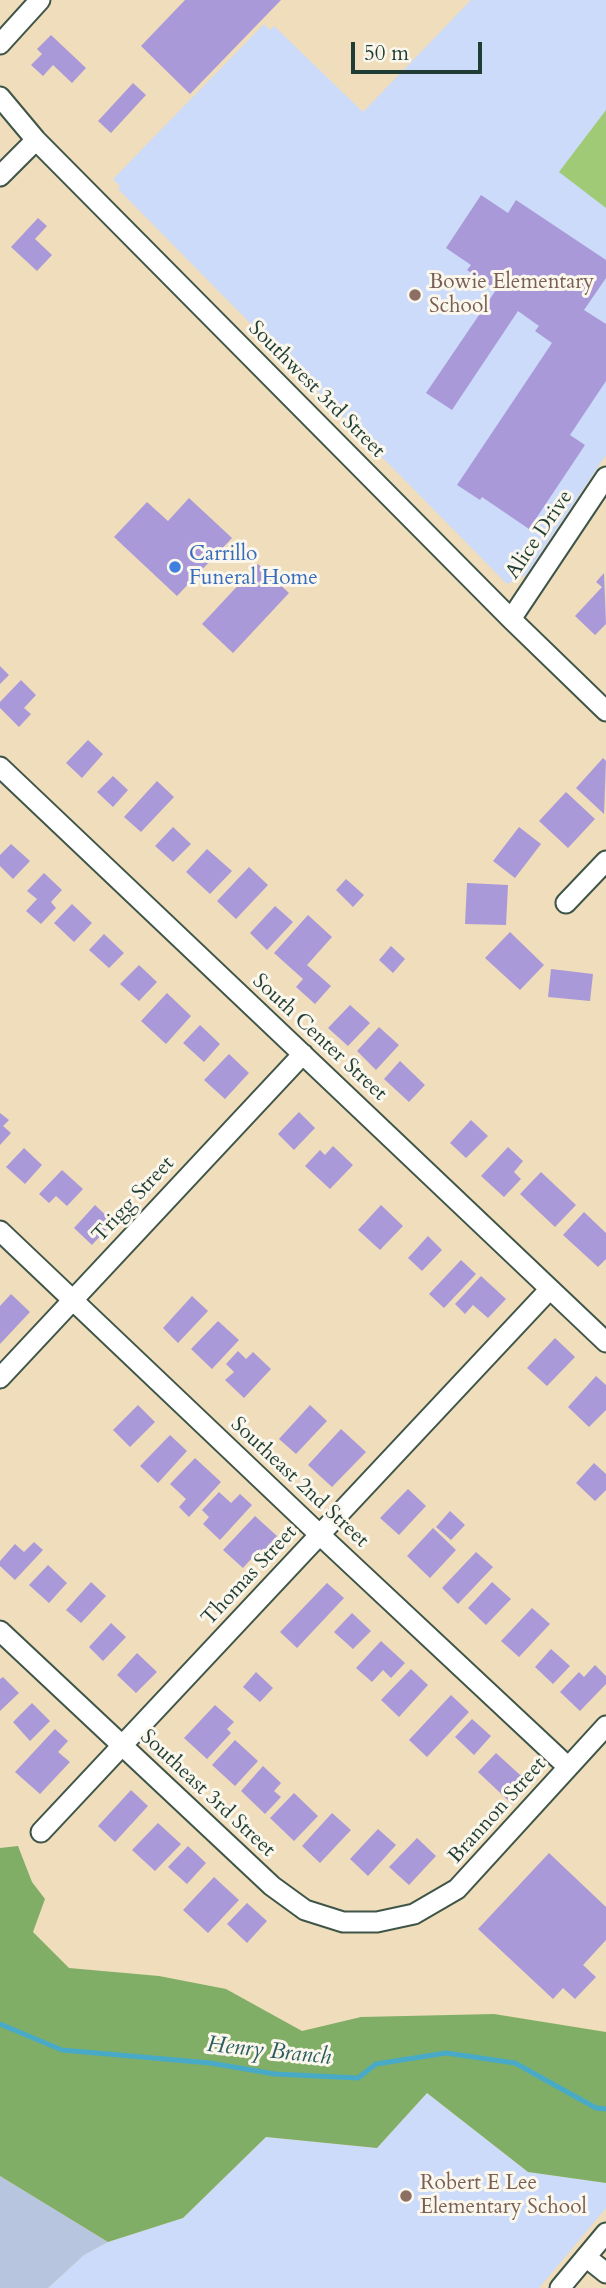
<!DOCTYPE html>
<style>
body{margin:0}
#map{position:relative;width:606px;height:2288px;overflow:hidden;background:#efddbb;font-family:Cardo,serif}
canvas{display:block}
.scale{position:absolute;left:351px;top:42px;width:131px;height:32px;box-sizing:border-box;border:4px solid #1f3d34;border-top:0;padding-left:9px;font-size:21px;line-height:24px;white-space:nowrap;color:#1f3d34;-webkit-text-stroke:5px #fbf7ec;paint-order:stroke}
</style>
<div id="map">
<canvas width="606" height="2288"></canvas>
<div class="scale">50 m</div>
</div>
<script>
const ctx = document.querySelector('canvas').getContext('2d');
ctx.lineJoin = 'round';
function fillPath(path, color) { ctx.fillStyle = color; ctx.fill(path, 'evenodd'); }
const poly = rows => new Path2D(rows.map(r => 'M' + r).join(''));
function strokePath(path, color, width, dash) { ctx.strokeStyle = color; ctx.lineWidth = width; ctx.lineCap = dash ? 'butt' : 'round'; ctx.setLineDash(dash || []); ctx.stroke(path); }
function write(font, color, halo, rows, align = 'center') {
  ctx.font = font + ' Cardo,serif'; ctx.lineWidth = 6; ctx.setLineDash([]); ctx.textBaseline = 'middle'; ctx.strokeStyle = halo; ctx.fillStyle = color; for (const [text, x, y, turn = 0] of rows) {
    ctx.save(); ctx.translate(x, y); ctx.rotate((+turn || 0) * Math.PI / 180); ctx.textAlign = isNaN(turn) ? turn : align; if (halo) ctx.strokeText(text, 0, 0); ctx.fillText(text, 0, 0); ctx.restore();
  }
}
const built = poly([
 [471,0,606,0,606,455,526,575,507,584,118,189,120,186,113,179,264,24,270,30,274,26,363,112],
 [427,2093,528,2172,606,2183,606,2208,539,2288,48,2288,84,2255,108,2242,183,2218,266,2137,377,2148]
]);
const industrial = poly([
 [0,2176,108,2242,84,2255,48,2288,0,2288]
]);
const green = poly([
 [606,110,606,208,559,172]
]);
const forest = poly([
 [18,1846,32,1882,45,1899,33,1932,69,1968,159,1976,226,1989,302,2031,361,2017,494,2014,606,2032,606,2183,528,2172,427,2093,377,2148,266,2137,183,2218,108,2242,0,2176,0,1848]
]);
const stream = poly([
 [0,2024,62,2050,210,2063,275,2074,358,2078,376,2064,446,2053,515,2063,596,2108,606,2109]
]);
const building = poly([
 [185,0,281,0,190,94,141,46],
 [51,35,86,68,72,83,53,65,43,76,31,65,42,54,37,49],
 [133,83,146,95,111,133,98,121],
 [481,195,508,213,516,200,606,260,606,278,584,310,606,324,606,381,570,435,585,445,529,529,482,497,480,500,457,485,552,343,535,331,539,326,518,311,452,410,426,393,496,290,467,270,471,265,446,248],
 [38,218,47,226,35,239,52,255,37,271,11,247],
 [189,498,232,538,177,596,114,537,147,502,168,521],
 [258,564,289,593,233,653,202,624],
 [604,573,606,624,595,635,575,616,602,587,596,582],
 [0,666,9,675,0,684],
 [21,680,36,695,24,708,31,714,19,727,0,708,0,702],
 [88,740,103,754,82,778,66,763],
 [603,758,606,761,604,814,576,788],
 [113,776,128,790,113,807,97,792],
 [157,781,174,797,141,832,124,817],
 [566,792,595,819,568,848,539,821],
 [173,827,191,844,173,862,155,846],
 [519,827,541,844,515,878,493,861],
 [11,844,30,861,13,879,0,866,0,855],
 [207,849,232,871,210,894,186,872],
 [249,867,268,885,236,919,217,901],
 [44,873,62,890,51,902,56,908,41,924,26,911,37,899,27,891],
 [346,879,364,895,353,907,336,890],
 [467,883,508,885,506,925,465,924],
 [72,904,92,923,74,942,54,923],
 [275,906,293,922,267,950,250,933],
 [308,915,332,937,307,965,331,986,315,1004,296,987,303,979,274,953],
 [510,932,544,965,520,990,485,958],
 [104,934,124,953,109,968,89,950],
 [391,946,405,959,393,973,379,960],
 [139,965,157,982,139,1001,120,984],
 [551,969,593,974,590,1001,548,997],
 [167,993,191,1016,166,1044,141,1021],
 [350,1005,370,1023,348,1046,328,1028],
 [200,1025,220,1044,204,1062,183,1043],
 [379,1027,399,1045,376,1070,357,1051],
 [229,1054,249,1073,225,1099,204,1080],
 [400,1061,425,1085,409,1102,384,1079],
 [299,1112,315,1128,294,1150,278,1134],
 [0,1113,9,1120,3,1126,11,1133,0,1145],
 [471,1120,488,1136,466,1158,450,1143],
 [333,1146,353,1165,330,1189,305,1166,320,1150,325,1155],
 [508,1147,523,1161,514,1172,521,1179,504,1197,481,1176],
 [24,1148,42,1165,25,1184,6,1167],
 [62,1170,83,1189,67,1206,56,1196,49,1203,39,1194],
 [541,1172,576,1205,555,1227,520,1194],
 [95,1205,113,1222,92,1245,74,1228],
 [381,1205,403,1226,380,1250,358,1230],
 [584,1212,606,1233,606,1259,598,1267,563,1235],
 [428,1236,442,1250,422,1271,408,1258],
 [461,1260,476,1274,444,1308,429,1294],
 [481,1276,506,1299,488,1318,473,1305,465,1314,455,1304],
 [11,1294,30,1312,0,1344,0,1306],
 [192,1296,208,1311,178,1343,163,1328],
 [218,1321,239,1340,212,1369,191,1349],
 [555,1338,575,1357,547,1386,527,1368],
 [238,1351,246,1359,253,1352,271,1369,244,1398,225,1380,234,1372,226,1364],
 [596,1376,606,1385,606,1410,589,1427,568,1407],
 [138,1405,155,1422,130,1447,113,1430],
 [310,1405,327,1421,296,1454,279,1439],
 [341,1429,366,1452,332,1487,308,1465],
 [170,1435,187,1451,158,1483,140,1466],
 [195,1458,221,1482,189,1517,179,1507,186,1499,170,1484],
 [594,1463,606,1474,606,1490,595,1501,576,1483],
 [408,1489,426,1506,399,1535,380,1518],
 [219,1492,231,1503,240,1494,252,1505,220,1540,203,1524,209,1517,202,1510],
 [450,1511,465,1525,451,1540,436,1527],
 [255,1516,277,1536,271,1542,278,1548,269,1557,260,1549,243,1568,223,1550],
 [433,1528,456,1550,430,1578,407,1556],
 [34,1542,43,1550,15,1580,0,1566,0,1561,15,1544,24,1552],
 [476,1552,493,1567,458,1604,442,1588],
 [48,1565,67,1583,49,1603,29,1585],
 [91,1582,106,1596,81,1623,66,1610],
 [492,1582,511,1599,486,1625,468,1608],
 [327,1583,344,1598,297,1648,280,1632],
 [532,1608,550,1624,519,1657,501,1641],
 [352,1613,371,1631,353,1649,334,1632],
 [111,1623,126,1637,103,1661,89,1647],
 [381,1641,405,1663,391,1678,383,1670,372,1682,356,1668],
 [551,1649,570,1666,553,1684,535,1667],
 [137,1653,157,1672,136,1693,117,1675],
 [595,1665,606,1676,606,1684,580,1711,560,1692,579,1672,584,1677],
 [411,1669,428,1685,399,1717,381,1700],
 [256,1672,273,1688,260,1702,243,1687],
 [3,1677,19,1693,0,1711,0,1679],
 [451,1695,469,1712,427,1757,409,1740],
 [32,1703,50,1721,30,1741,13,1722],
 [215,1705,234,1722,227,1729,231,1733,207,1759,184,1738],
 [472,1719,491,1736,474,1755,455,1737],
 [55,1729,68,1741,58,1752,70,1762,40,1794,15,1772],
 [235,1740,258,1761,235,1786,212,1765],
 [496,1753,530,1784,512,1804,478,1772],
 [263,1766,281,1783,274,1791,281,1797,265,1814,241,1791],
 [131,1790,148,1806,115,1842,98,1826],
 [294,1793,318,1816,294,1841,270,1818],
 [332,1813,351,1830,320,1863,302,1846],
 [158,1823,181,1844,155,1871,132,1850],
 [378,1829,396,1845,368,1876,350,1859],
 [417,1838,436,1856,409,1885,389,1867],
 [188,1846,206,1863,187,1884,168,1867],
 [549,1853,606,1907,606,1940,583,1965,596,1977,575,1999,563,1988,553,1999,478,1929],
 [214,1877,239,1900,208,1933,183,1910],
 [247,1903,267,1921,247,1943,227,1924]
]);
const minor = poly([
 [0,44,40,0],
 [0,97,36,140,511,619,606,711],
 [0,176,36,140],
 [511,619,606,477],
 [0,767,606,1342],
 [566,903,606,861],
 [0,1231,320,1535,568,1767],
 [0,1378,303,1054],
 [0,1631,272,1886,305,1910,343,1922,377,1922,414,1914,457,1889,606,1726],
 [41,1832,550,1289],
 [586,2257,606,2273],
 [560,2288,606,2233]
]);
const markers = [
 [415,295,7,"#8d6e63"],
 [175,567,7,"#3f7fe0"],
 [406,2196,7,"#8d6e63"]
];
const educationNames = [
 ["Bowie Elementary",429,283],
 ["School",429,307],
 ["Robert E Lee",420,2184],
 ["Elementary School",420,2208]
];
const streetNames = [
 ["Southwest 3rd Street",316,390,45],
 ["Alice Drive",540,535,-56],
 ["South Center Street",319,1038,43],
 ["Trigg Street",134,1200,-47],
 ["Southeast 2nd Street",299,1483,43],
 ["Thomas Street",250,1576,-47],
 ["Southeast 3rd Street",207,1794,43],
 ["Brannon Street",498,1811,-48]
];
const shopNames = [
 ["Carrillo",189,555],
 ["Funeral Home",189,579]
];
const waterNames = [
 ["Henry Branch",269,2052,6]
];
fillPath(built, '#cbdbf9');
fillPath(industrial, '#b7c5de');
fillPath(green, '#a0ca76');
fillPath(forest, '#80ae67');
strokePath(stream, '#49aac8', 5);
fillPath(building, '#aa99d8');
strokePath(minor, '#3e5548', 23);
strokePath(minor, '#fff', 19);
for (const [x, y, r, color] of markers) { const dot = new Path2D(); dot.arc(x, y, r, 0, 2 * Math.PI); ctx.fillStyle = color; ctx.fill(dot); strokePath(dot, '#fbf7ec', 2.5); }
write('21px', '#785e54', '#fbf7ec', educationNames, 'left');
write('21px', '#1f3d34', '#fbf7ec', streetNames);
write('21px', '#366cbe', '#fbf7ec', shopNames, 'left');
write('italic 23px', '#2c5e60', '#fbf7ec', waterNames);
</script>
